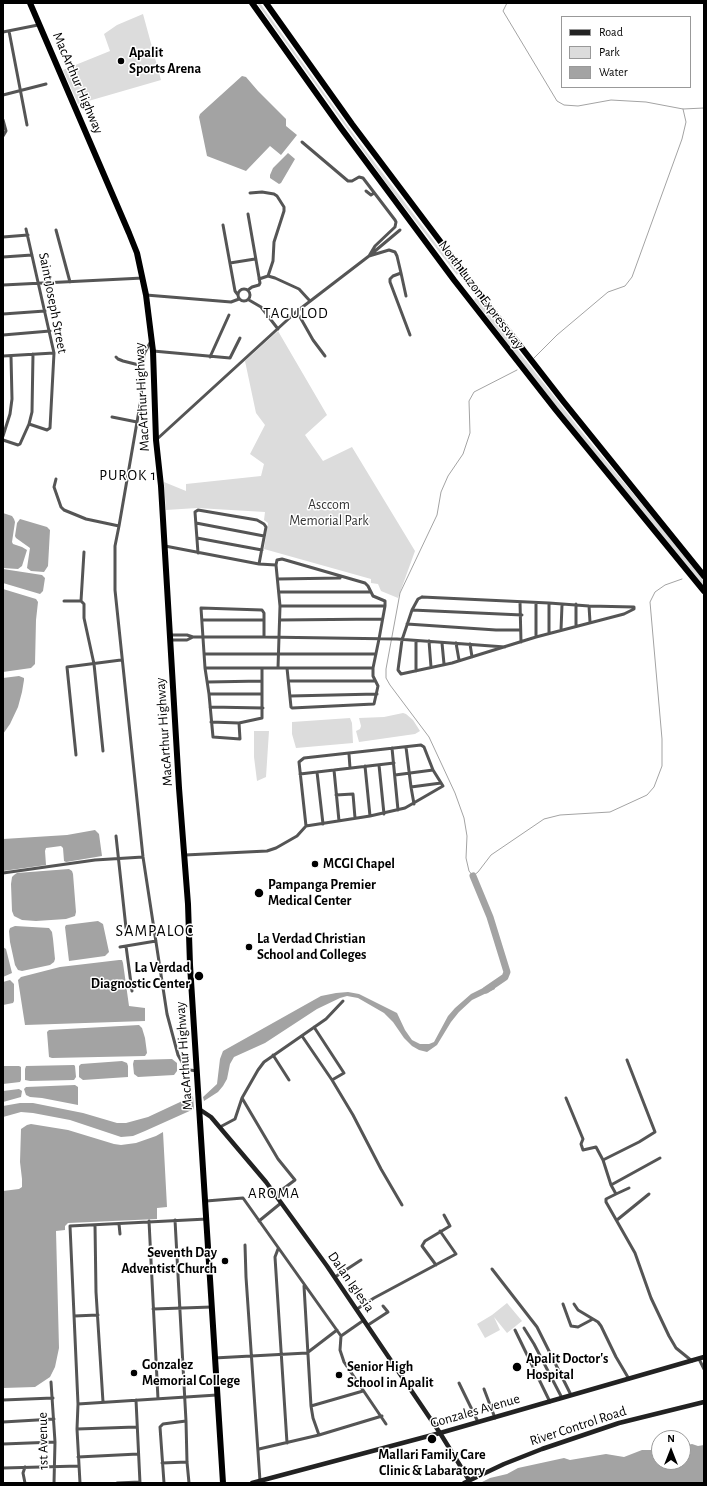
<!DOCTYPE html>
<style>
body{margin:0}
#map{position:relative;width:707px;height:1486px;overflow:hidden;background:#fff;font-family:"Alegreya Sans",sans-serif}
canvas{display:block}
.frame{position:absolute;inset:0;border:4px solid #000;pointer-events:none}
.legend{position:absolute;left:561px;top:16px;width:130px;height:72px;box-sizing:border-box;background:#fff;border:1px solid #999;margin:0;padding:5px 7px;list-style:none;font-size:12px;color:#000}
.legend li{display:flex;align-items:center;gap:8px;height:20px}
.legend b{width:20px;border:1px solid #999}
.north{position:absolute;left:651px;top:1430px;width:40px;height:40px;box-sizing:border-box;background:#fff;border:1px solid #999;border-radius:50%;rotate:0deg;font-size:11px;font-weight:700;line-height:16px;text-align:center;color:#000}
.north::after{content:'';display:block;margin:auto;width:14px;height:18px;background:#000;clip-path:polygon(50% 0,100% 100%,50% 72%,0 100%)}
</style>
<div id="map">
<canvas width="707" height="1486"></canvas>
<div class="frame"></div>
<ul class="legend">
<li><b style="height:5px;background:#222"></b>Road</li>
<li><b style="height:11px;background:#dcdcdc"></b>Park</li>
<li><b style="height:11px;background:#a3a3a3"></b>Water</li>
</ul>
<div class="north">N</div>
</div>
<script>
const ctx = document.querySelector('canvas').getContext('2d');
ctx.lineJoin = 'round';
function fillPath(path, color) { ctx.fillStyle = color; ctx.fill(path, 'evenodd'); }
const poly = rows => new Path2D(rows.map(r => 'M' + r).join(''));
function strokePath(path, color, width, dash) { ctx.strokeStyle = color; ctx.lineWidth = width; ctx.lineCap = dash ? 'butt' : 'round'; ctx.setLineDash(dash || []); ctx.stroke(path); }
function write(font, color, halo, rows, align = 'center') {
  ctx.font = font + ' "Alegreya Sans",sans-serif'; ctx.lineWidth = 3; ctx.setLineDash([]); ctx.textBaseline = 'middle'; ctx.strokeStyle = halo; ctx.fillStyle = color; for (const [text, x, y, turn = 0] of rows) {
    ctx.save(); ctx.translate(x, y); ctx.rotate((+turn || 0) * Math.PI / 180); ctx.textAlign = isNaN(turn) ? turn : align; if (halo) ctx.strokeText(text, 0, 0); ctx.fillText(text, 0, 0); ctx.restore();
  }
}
const green = poly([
 [257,3,260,3,357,139,458,273,457,275,389,187],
 [143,14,161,80,78,104,63,70,110,51,104,34,117,25],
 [476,297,586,437,704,579,704,586,553,402,474,300],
 [278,331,327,415,305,435,323,461,352,447,415,551,398,598,381,591,378,584,371,583,371,579,264,549,268,523,264,520,265,512,197,508,166,510,164,482,186,491,186,484,261,476,264,464,250,454,265,425,256,413,245,361],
 [403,713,406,714,413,720,420,731,415,734,359,742,356,731,360,729,361,726,359,718,384,717],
 [350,718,352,723,353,743,296,748,292,734,292,722],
 [254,731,269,731,266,777,257,781,254,757],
 [507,1303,522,1321,507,1333,494,1317,500,1330,485,1338,477,1324,492,1315]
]);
const water = poly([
 [242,76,246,77,258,91,286,119,286,126,297,135,281,155,270,146,246,171,207,156,199,117,200,114],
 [288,153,295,159,281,183,279,184,270,178,270,175,273,168],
 [3,513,12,516,14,519,15,522,12,542,13,544,22,547,27,550,22,566,18,569,3,568],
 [20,519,47,527,50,530,48,566,44,572,31,571,27,568,30,548,16,538,15,536,17,523],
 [3,569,42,575,45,578,43,591,40,594,3,583],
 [3,589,36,599,38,602,36,620,35,664,31,668,3,672],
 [19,676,24,678,24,680,22,692,18,707,10,724,3,734,3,678],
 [95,830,99,834,102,856,66,862,64,861,63,848,61,846,46,848,45,851,46,865,3,871,3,839,67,835],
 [69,869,72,871,73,874,76,912,75,916,66,919,36,921,22,920,14,916,12,911,11,884,12,877,14,875,17,873],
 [98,921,103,924,109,952,105,956,69,961,65,927,66,925],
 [15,926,49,928,52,932,53,939,55,959,54,962,50,965,22,971,18,970,15,965,10,942,9,931,10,928],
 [3,947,6,949,12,973,3,977],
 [119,960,122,960,123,963,129,1006,145,1008,145,1021,25,1025,18,980,21,977,60,967],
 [10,980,14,984,14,1001,13,1003,3,1005,3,982],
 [493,983,495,989,472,1000,459,1012,451,1022,437,1045,427,1052,419,1050,412,1046,404,1038,393,1022,384,1013,358,998,347,996,340,998,317,1009,265,1043,234,1057,230,1064,227,1079,223,1086,218,1092,204,1101,203,1097,217,1084,220,1059,223,1051,321,996,336,993,348,992,359,994,397,1013,405,1030,412,1040,420,1044,429,1044,434,1042,448,1016,455,1008,471,994],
 [139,1025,142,1028,145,1038,147,1053,145,1056,52,1058,49,1057,47,1032,49,1030],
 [172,1059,177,1063,177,1071,174,1075,138,1077,134,1074,133,1064,134,1060],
 [122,1061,127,1063,128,1066,128,1077,83,1080,79,1077,79,1066,81,1064],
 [74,1065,75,1066,76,1077,74,1080,30,1081,25,1080,25,1069,26,1066],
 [3,1066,19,1066,21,1067,21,1080,20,1082,3,1084],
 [75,1085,78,1087,78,1105,42,1098,30,1097,26,1095,24,1089,26,1087],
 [19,1089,22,1091,21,1097,3,1102,3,1091],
 [193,1096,194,1109,145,1131,133,1136,121,1137,70,1120,33,1113,21,1112,3,1117,3,1106,20,1103,33,1103,83,1113,117,1123,126,1123,148,1117],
 [31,1124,68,1130,114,1144,121,1145,136,1143,156,1136,163,1132,167,1207,157,1208,157,1219,68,1223,65,1226,65,1230,56,1231,59,1348,55,1367,50,1377,35,1387,3,1388,3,1191,19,1189,22,1187,22,1179,20,1162,21,1129,27,1125],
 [692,1444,698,1446,704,1445,704,1483,480,1483,490,1478,507,1474,518,1468,564,1458,570,1460,606,1454,624,1457,642,1450,659,1450,659,1462,683,1462,683,1446]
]);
const stream = poly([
 [507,3,503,11,557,101,564,105,578,106,611,100,646,102,683,109,704,108],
 [534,358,557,335,608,292,625,286,632,277,682,139,686,122,683,109],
 [517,370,474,392,469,401,470,433,463,454,448,476,441,492,437,515,400,593,386,669,386,678,390,685,429,737,455,793,464,818,467,836,466,858,469,871,473,876,478,872,491,855,544,819,560,815,610,812,647,795,654,787,662,766,662,739,650,602,655,592,665,585,682,579]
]);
const river = poly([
 [473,876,490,917,507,972,505,977,486,990]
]);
const street = poly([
 [9,31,27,125],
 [3,32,38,25],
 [3,95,46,84],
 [3,120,6,131,3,136],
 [302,142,348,181,352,181,359,177,363,178,395,220,396,222,395,227,375,246,369,256],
 [366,191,371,195,374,193],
 [250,193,262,192,274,194,277,196,284,207,284,211,274,242,273,261,268,276],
 [248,214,260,283,259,285,252,287,248,290],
 [223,225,235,291,238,295],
 [26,229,54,353,50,428,47,430,29,424],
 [56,230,70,282],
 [3,237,28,235],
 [369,256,389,250,395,252,397,256,401,273,393,276,390,279,390,282,410,335],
 [3,257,32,255],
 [230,263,255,259],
 [401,273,406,296],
 [259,279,268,276,275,278,299,289,310,301],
 [3,285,143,278],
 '238 295a6 6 0 1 1 12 0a6 6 0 1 1-12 0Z',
 [146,295,231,302,239,299],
 [249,300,261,307,278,329],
 [296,312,300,317,313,340,325,356],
 [3,314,45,311],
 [3,335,50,331],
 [151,341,144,354,141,399,119,526,115,546,115,590,143,857,167,1014,178,1055,183,1064,190,1070,197,1071],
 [153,351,230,358,240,338],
 [3,356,54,353],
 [116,357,118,359,123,361,143,366],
 [210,357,229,315],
 [112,417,137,422],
 [3,436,10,414,12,399,11,356],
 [3,440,18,445,20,444,29,424,32,412,33,354],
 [156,440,296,312,369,256,400,230],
 [56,479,54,487,61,507,64,510,86,519,119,526],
 [196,523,264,536],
 [197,538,262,550],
 [165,546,259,564,276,565],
 [198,553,195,512,198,510,257,520,264,524,266,527,259,564],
 [278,579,340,578],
 [279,592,370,592],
 [422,597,549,603,589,606,634,607,634,609,624,614,536,637,452,663,401,674,398,670,402,640,412,610,418,599,422,597],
 [64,601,81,601,84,604,84,618,94,664,103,751],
 [81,601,84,552],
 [520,602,521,642],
 [536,603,536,637],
 [549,603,549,633],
 [576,604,576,626],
 [280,606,385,606],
 [589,606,590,622],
 [412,610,522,615],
 [202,620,264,620],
 [280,620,382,619],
 [407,624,496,630,520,630],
 [561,630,562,605],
 [170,635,187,635,193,637,264,637,397,639,505,647],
 [264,637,264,613,262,610,201,608,205,668,209,694,213,737,240,739,239,723,262,718,262,668,373,668],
 [170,640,187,640,193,637],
 [416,641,416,671],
 [429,641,431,667],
 [442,643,444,664],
 [456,643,459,660],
 [470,644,472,657],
 [204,654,376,654],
 [205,668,262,668],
 [278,668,280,606,276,565,277,560,282,559,365,583,368,586,373,596,385,601,385,606,379,639,373,668,373,676,378,686,374,704,292,708,291,707,287,668],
 [289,681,375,681],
 [208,682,262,681],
 [209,694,262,694],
 [290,696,377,694],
 [210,707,263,708],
 [211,722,239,723],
 [406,747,411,787,414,804],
 [392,748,398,810],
 [349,754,350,768],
 [76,755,67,667,121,660],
 [379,765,384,814],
 [365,766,370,816],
 [334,770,339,821],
 [317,772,323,824],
 [300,774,394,763],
 [395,775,433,770],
 [411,787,441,783],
 [336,795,353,794,355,818],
 [116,836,126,928],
 [185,855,267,851,276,848,297,836,306,826,370,816,405,808,443,786,433,770,424,747,421,745,304,758,299,762,306,826],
 [3,873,95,860,143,857],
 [126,946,132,991],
 [120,947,156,941],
 [314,1027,344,1073,332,1080],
 [302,1036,332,1080,353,1115,381,1169,402,1205],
 [273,1055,289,1080],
 [242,1098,278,1159,295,1180,275,1195],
 [566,1098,583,1139,581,1144,583,1150,596,1147,603,1160,611,1185,616,1194,606,1199,606,1202,635,1253,651,1298,669,1336,676,1348,692,1361],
 [220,1127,235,1119,242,1098,258,1070,264,1062,326,1019,343,1001],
 [603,1160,639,1142,655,1132,627,1060],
 [611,1185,660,1158],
 [616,1194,629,1188],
 [206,1201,243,1198,341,1336,340,1350,344,1362,386,1424],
 [175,1220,186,1421,187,1462,189,1483],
 [617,1220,649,1194],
 [149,1221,158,1399],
 [259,1221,281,1203],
 [119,1224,120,1234],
 [95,1225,96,1292,103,1402],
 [245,1245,246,1277,260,1481],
 [278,1249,275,1257,287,1443],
 [436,1265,422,1246,425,1241,450,1226,444,1215],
 [492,1269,537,1327,571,1395],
 [335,1277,361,1260],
 [304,1286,311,1406,313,1418,319,1435],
 [563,1304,571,1326,578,1327,593,1319],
 [574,1304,578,1310,598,1322,601,1326,616,1357,629,1379],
 [153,1309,212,1307],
 [357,1309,374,1298,456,1254,440,1231],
 [74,1316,98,1315],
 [368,1325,388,1312,383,1306],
 [524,1328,534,1344,562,1398],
 [515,1330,550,1402],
 [341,1336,364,1320],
 [214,1358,307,1353,337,1330],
 [699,1359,704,1369],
 [51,1382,55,1442,54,1483],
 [459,1383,478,1422],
 [484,1389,495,1418],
 [3,1400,53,1398],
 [136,1400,140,1483],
 [78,1404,217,1395],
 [311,1406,363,1391],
 [3,1422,54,1419],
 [77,1429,136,1427],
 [3,1444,55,1442],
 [259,1449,319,1435,382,1416],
 [78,1457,138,1454],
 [162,1463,187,1462],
 [3,1468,79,1466],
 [25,1483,23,1473,25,1467],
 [80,1483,77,1429,78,1404,70,1226,207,1219],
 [117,1483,140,1482],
 [164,1483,160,1427,163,1424,186,1421]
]);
const secondary = poly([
 [199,1109,211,1117,266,1182,327,1266,440,1433,469,1480],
 [252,1483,440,1433,704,1357],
 [464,1483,504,1464,542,1449,619,1423,704,1402]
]);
const highway = poly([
 [30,3,129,233,137,253,146,295,153,351,156,440,161,486,179,788,188,904,190,965,223,1483],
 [252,3,341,128,454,280,555,409,704,591],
 [266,3,352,124,476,289,563,401,704,576]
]);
const markers = [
 [121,61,4,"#000"],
 [315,864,4,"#000"],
 [259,893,5,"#000"],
 [249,947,4,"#000"],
 [199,976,5,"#000"],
 [225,1261,4,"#000"],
 [517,1367,5,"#000"],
 [134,1373,4,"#000"],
 [339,1375,4,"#000"],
 [432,1439,5,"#000"]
];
const poiNames = [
 ["Apalit",129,53],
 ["Sports Arena",129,69],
 ["MCGI Chapel",323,864],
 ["Pampanga Premier",268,885],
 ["Medical Center",268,901],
 ["La Verdad Christian",257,939],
 ["School and Colleges",257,955],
 ["La Verdad",190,968,"right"],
 ["Diagnostic Center",190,984,"right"],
 ["Seventh Day",217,1253,"right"],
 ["Adventist Church",217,1269,"right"],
 ["Apalit Doctor's",526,1359],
 ["Hospital",526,1375],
 ["Gonzalez",142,1365],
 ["Memorial College",142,1381],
 ["Senior High",347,1367],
 ["School in Apalit",347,1383],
 ["Mallari Family Care",432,1455,"center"],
 ["Clinic & Labaratory",432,1471,"center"]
];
const streetNames = [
 ["MacArthur Highway",78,83,67],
 ["North Luzon Expressway",481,295,53],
 ["Saint Joseph Street",53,303,79],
 ["MacArthur Highway",142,397,-93],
 ["MacArthur Highway",164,732,-94],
 ["MacArthur Highway",184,1056,-94],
 ["Dalan Iglesia",351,1282,55],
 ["Gonzales Avenue",475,1411,-16],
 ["River Control Road",578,1426,-18],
 ["1st Avenue",43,1441,-91]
];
const parkNames = [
 ["Asccom",329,505],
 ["Memorial Park",329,521]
];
const neighbourhoodNames = [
 ["TAGULOD",296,313],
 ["PUROK 1",128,475],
 ["AROMA",274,1193]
];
const quarterNames = [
 ["SAMPALOC",155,931]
];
fillPath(green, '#dcdcdc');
fillPath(water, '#a3a3a3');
strokePath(stream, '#a3a3a3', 1);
strokePath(river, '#a3a3a3', 7);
strokePath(street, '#555', 3);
strokePath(secondary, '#222', 4.5);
strokePath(highway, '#000', 6);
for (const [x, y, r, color] of markers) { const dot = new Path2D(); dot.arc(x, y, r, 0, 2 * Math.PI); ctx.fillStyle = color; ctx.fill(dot); strokePath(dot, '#fff', 1.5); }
write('bold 14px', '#000', '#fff', poiNames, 'left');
write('14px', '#000', '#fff', streetNames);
write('14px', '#333', '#fff', parkNames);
ctx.letterSpacing = '1px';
write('15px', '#000', '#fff', neighbourhoodNames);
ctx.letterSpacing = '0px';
ctx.letterSpacing = '1px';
write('16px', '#000', '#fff', quarterNames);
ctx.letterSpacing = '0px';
</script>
